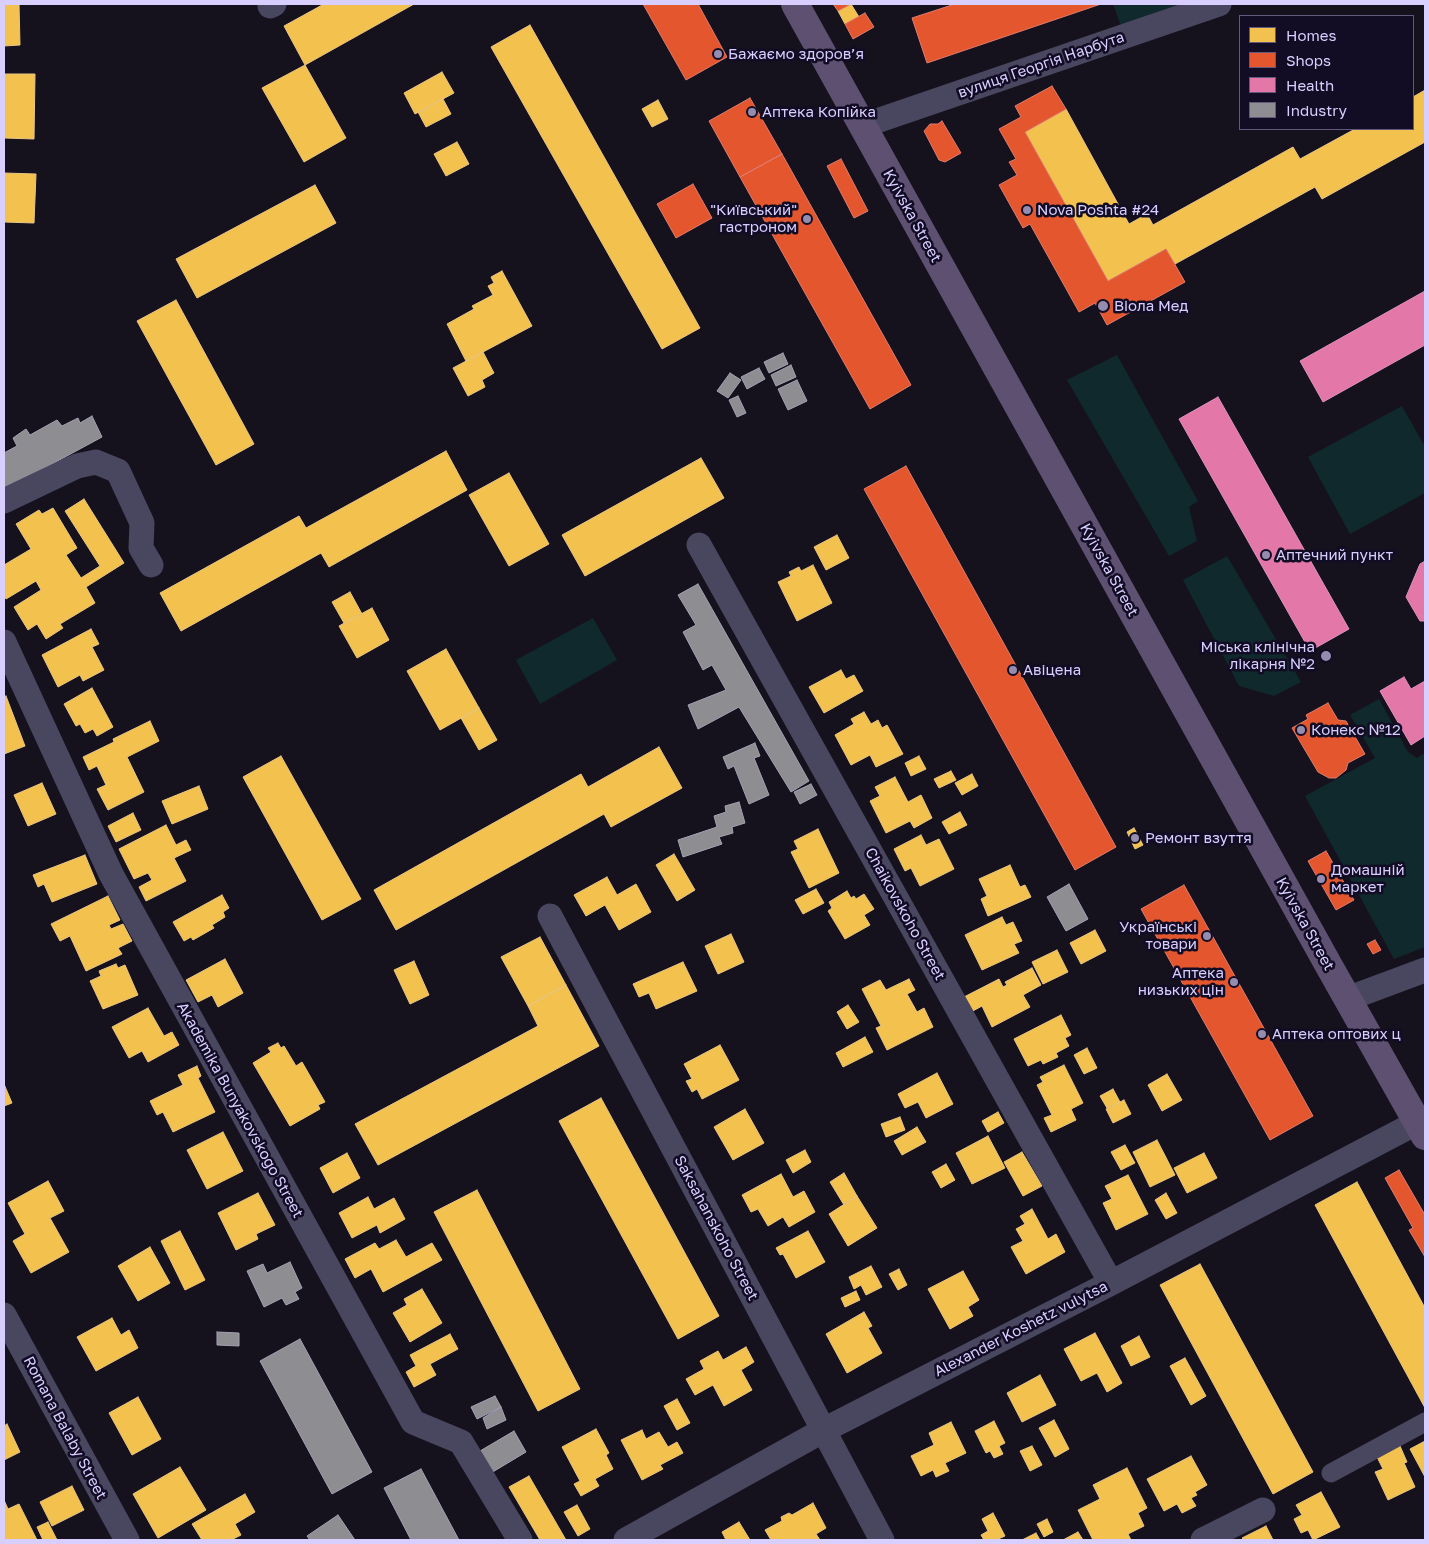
<!DOCTYPE html>
<meta charset="utf-8">
<style>
body{margin:0}
#map{position:relative;width:1429px;height:1544px;overflow:hidden;background:#15121e;font-family:"Golos Text",sans-serif}
canvas{display:block}
.frame{position:absolute;inset:0;border:5px solid #d8cfff;pointer-events:none}
.legend{position:absolute;left:1239px;top:15px;width:175px;height:115px;box-sizing:border-box;background:#120c24;border:1px solid #615a7c;margin:0;padding:6px 9px;list-style:none;font-size:15px;color:#d8cfff}
.legend li{display:flex;align-items:center;gap:10px;height:25px}
.legend b{width:25px;border:1px solid #615a7c}
</style>
<div id="map">
<canvas width="1429" height="1544"></canvas>
<div class="frame"></div>
<ul class="legend">
<li><b style="height:14px;background:#f2c14e"></b>Homes</li>
<li><b style="height:14px;background:#e4572e"></b>Shops</li>
<li><b style="height:14px;background:#e377a8"></b>Health</li>
<li><b style="height:14px;background:#8d8d92"></b>Industry</li>
</ul>
</div>
<script>
const ctx = document.querySelector('canvas').getContext('2d');
ctx.lineJoin = 'round';
function fillPath(path, color) { ctx.fillStyle = color; ctx.fill(path, 'evenodd'); }
const poly = rows => new Path2D(rows.map(r => 'M' + r).join(''));
function strokePath(path, color, width, dash) { ctx.strokeStyle = color; ctx.lineWidth = width; ctx.lineCap = dash ? 'butt' : 'round'; ctx.setLineDash(dash || []); ctx.stroke(path); }
function write(font, color, halo, rows, align = 'center') {
  ctx.font = font + ' "Golos Text",sans-serif'; ctx.lineWidth = 5; ctx.setLineDash([]); ctx.textBaseline = 'middle'; ctx.strokeStyle = halo; ctx.fillStyle = color; for (const [text, x, y, turn = 0] of rows) {
    ctx.save(); ctx.translate(x, y); ctx.rotate((+turn || 0) * Math.PI / 180); ctx.textAlign = isNaN(turn) ? turn : align; if (halo) ctx.strokeText(text, 0, 0); ctx.fillText(text, 0, 0); ctx.restore();
  }
}
const green = poly([
 [1113,4,1180,4,1121,26],
 [1117,355,1198,501,1189,507,1197,541,1169,556,1067,380],
 [1402,406,1425,447,1425,493,1350,534,1308,457],
 [1227,556,1301,682,1274,696,1239,686,1183,580],
 [593,618,617,660,540,704,516,660],
 [1379,699,1408,752,1417,758,1425,753,1425,947,1394,959,1305,796,1375,758,1350,715]
]);
const homes = poly([
 [4,4,19,4,20,45,4,46,4,4],
 [324,4,414,4,305,65,284,26,324,4],
 [851,4,859,17,845,24,838,11,851,4],
 [530,25,700,328,662,349,491,47,530,25],
 [305,65,346,138,304,162,262,88,305,65],
 [442,72,454,93,415,114,404,93,442,72],
 [4,74,35,74,34,139,4,138,4,74],
 [1425,90,1425,142,1322,199,1315,187,1175,264,1166,249,1108,281,1025,132,1066,109,1129,224,1147,214,1153,225,1293,147,1300,159,1355,129,1413,129,1413,97,1425,90],
 [443,99,451,114,426,127,418,112,443,99],
 [658,100,668,119,652,127,642,109,658,100],
 [457,142,469,164,446,176,434,154,457,142],
 [4,173,36,174,34,223,4,222,4,173],
 [315,185,336,223,197,298,176,259,315,185],
 [502,271,532,326,466,361,447,324,474,309,472,306,493,295,488,286,494,283,491,277,502,271],
 [176,300,254,444,216,465,137,321,176,300],
 [483,352,494,373,482,380,485,387,468,396,453,368,483,352],
 [446,451,467,490,329,567,321,553,181,631,160,593,299,516,306,528,446,451],
 [701,458,724,498,585,576,562,535,701,458],
 [509,473,549,544,509,566,469,495,509,473],
 [84,499,124,563,86,587,95,603,60,624,63,628,46,639,37,624,28,630,14,607,41,590,36,581,6,599,4,595,4,565,31,549,16,524,39,510,42,514,53,508,77,548,66,555,81,578,100,566,65,511,84,499],
 [837,535,849,558,826,570,814,547,837,535],
 [813,565,832,603,797,621,778,582,791,576,789,572,799,567,801,571,813,565],
 [350,592,362,614,344,623,332,602,350,592],
 [372,608,389,640,357,658,339,626,372,608],
 [91,629,99,644,92,647,104,670,83,681,80,675,58,687,42,655,91,629],
 [446,649,479,708,440,730,407,671,446,649],
 [841,670,846,679,854,675,863,691,824,713,809,687,841,670],
 [92,688,113,727,97,736,93,729,85,733,80,724,76,726,64,704,92,688],
 [6,696,25,746,4,754,4,697,6,696],
 [479,708,497,740,479,750,461,718,479,708],
 [864,712,871,724,878,720,882,728,887,725,903,754,876,767,870,755,851,765,835,735,854,724,851,719,864,712],
 [150,721,159,741,127,757,144,792,108,810,97,789,106,785,97,766,89,770,83,757,114,742,113,739,150,721],
 [659,747,682,788,611,827,604,814,396,930,374,890,581,774,588,787,659,747],
 [281,756,361,899,322,920,243,777,281,756],
 [919,756,926,769,911,776,905,763,919,756],
 [951,771,956,780,939,788,934,779,951,771],
 [972,774,978,786,962,795,955,783,972,774],
 [895,777,908,802,921,795,932,818,914,828,910,821,886,833,870,801,880,796,875,787,895,777],
 [42,783,56,814,28,826,14,795,42,783],
 [199,786,208,809,172,824,162,801,199,786],
 [960,812,967,825,949,834,942,822,960,812],
 [133,813,141,830,116,842,108,826,133,813],
 [166,825,176,845,186,840,191,850,174,858,186,881,146,901,139,887,152,880,148,873,134,879,119,849,166,825],
 [1134,828,1143,845,1135,849,1127,832,1134,828],
 [818,829,839,873,809,888,791,852,798,849,794,841,818,829],
 [921,835,926,845,939,839,954,869,920,886,911,868,905,871,894,849,921,835],
 [674,854,695,890,677,901,656,865,674,854],
 [85,855,97,884,52,902,44,884,38,887,33,875,85,855],
 [1010,865,1020,887,1025,885,1031,897,988,916,981,899,987,896,979,879,1010,865],
 [607,877,617,895,636,884,651,912,619,930,605,905,586,916,574,895,607,877],
 [816,889,824,903,803,914,795,900,816,889],
 [847,891,851,898,854,896,856,899,864,894,874,909,864,915,870,925,845,939,828,911,832,908,829,902,847,891],
 [222,895,229,908,223,912,225,917,212,925,214,928,193,940,191,937,184,941,173,922,222,895],
 [108,896,120,920,109,925,111,929,123,924,132,941,118,948,122,954,86,971,70,936,60,941,51,924,108,896],
 [1002,917,1006,925,1013,922,1022,941,1014,944,1019,953,982,970,965,935,1002,917],
 [1095,930,1106,951,1081,964,1070,943,1095,930],
 [731,934,744,962,718,974,705,946,731,934],
 [540,937,566,985,528,1006,501,957,540,937],
 [1057,950,1068,972,1043,984,1032,962,1057,950],
 [225,959,243,993,218,1007,212,995,198,1002,186,980,225,959],
 [414,961,429,995,410,1004,394,970,414,961],
 [683,962,697,991,656,1009,649,993,639,997,633,984,683,962],
 [116,964,118,968,125,965,138,995,103,1009,90,981,101,976,99,971,116,964],
 [1032,968,1041,985,1023,995,1030,1007,992,1027,982,1006,971,1012,964,997,999,979,1003,987,1007,985,1005,982,1032,968],
 [909,979,915,990,907,994,917,1012,924,1008,933,1027,887,1050,876,1028,881,1026,862,989,880,980,886,990,909,979],
 [566,985,599,1046,378,1165,355,1124,538,1026,528,1006,566,985],
 [848,1005,859,1022,847,1029,837,1012,848,1005],
 [148,1008,164,1036,172,1032,179,1045,148,1062,142,1051,129,1058,112,1027,148,1008],
 [1061,1015,1071,1035,1065,1038,1069,1046,1056,1053,1058,1057,1043,1064,1041,1060,1028,1066,1014,1039,1061,1015],
 [865,1037,873,1052,843,1067,836,1053,865,1037],
 [278,1043,281,1048,284,1046,296,1066,302,1062,325,1102,318,1105,320,1109,290,1126,253,1063,271,1052,268,1048,278,1043],
 [720,1045,739,1080,702,1099,697,1089,692,1092,686,1081,692,1079,684,1064,720,1045],
 [1087,1048,1097,1068,1084,1074,1074,1055,1087,1048],
 [1064,1065,1083,1103,1071,1109,1076,1120,1051,1132,1044,1118,1052,1115,1037,1085,1043,1082,1040,1077,1064,1065],
 [197,1066,201,1076,198,1078,215,1112,173,1132,163,1112,157,1115,150,1101,183,1085,178,1075,197,1066],
 [937,1073,953,1104,926,1118,918,1102,905,1108,898,1094,937,1073],
 [1167,1074,1182,1100,1162,1111,1148,1085,1167,1074],
 [4,1084,12,1103,4,1106,4,1084],
 [1113,1089,1120,1102,1107,1108,1100,1096,1113,1089],
 [601,1098,719,1316,678,1339,559,1121,601,1098],
 [1124,1100,1131,1114,1113,1123,1106,1109,1124,1100],
 [745,1109,764,1143,733,1160,714,1127,745,1109],
 [998,1112,1004,1123,988,1132,982,1121,998,1112],
 [900,1117,905,1130,886,1137,881,1124,900,1117],
 [917,1127,926,1142,902,1155,894,1141,917,1127],
 [223,1132,243,1171,207,1189,187,1150,223,1132],
 [988,1136,1005,1168,972,1184,956,1153,988,1136],
 [1157,1140,1175,1175,1150,1187,1133,1152,1157,1140],
 [1125,1145,1135,1163,1121,1170,1111,1152,1125,1145],
 [805,1150,811,1162,793,1173,786,1160,805,1150],
 [1022,1152,1042,1186,1023,1196,1004,1162,1022,1152],
 [347,1153,360,1178,333,1193,320,1168,347,1153],
 [1204,1153,1217,1178,1187,1193,1174,1168,1204,1153],
 [946,1164,955,1180,941,1188,932,1172,946,1164],
 [844,1173,857,1196,844,1205,830,1182,844,1173],
 [781,1174,793,1197,804,1191,815,1212,789,1227,783,1217,768,1226,758,1209,751,1212,742,1195,781,1174],
 [1128,1175,1148,1214,1116,1230,1103,1203,1112,1199,1105,1186,1128,1175],
 [48,1181,64,1211,50,1218,69,1252,31,1273,13,1241,25,1234,8,1203,48,1181],
 [1357,1182,1425,1308,1425,1408,1315,1205,1357,1182],
 [477,1190,580,1389,538,1411,434,1212,477,1190],
 [258,1193,275,1225,256,1234,258,1239,236,1250,218,1213,258,1193],
 [1166,1193,1177,1213,1166,1219,1155,1200,1166,1193],
 [857,1196,877,1228,848,1246,829,1214,857,1196],
 [368,1197,374,1209,394,1198,405,1219,380,1233,377,1225,352,1238,339,1213,368,1197],
 [1032,1209,1048,1239,1056,1234,1065,1252,1026,1274,1011,1247,1023,1241,1016,1229,1025,1224,1020,1216,1032,1209],
 [180,1231,205,1280,185,1290,161,1241,180,1231],
 [808,1231,825,1262,796,1278,783,1254,780,1255,776,1248,808,1231],
 [396,1240,406,1257,432,1243,442,1260,383,1292,371,1269,355,1278,345,1259,375,1243,379,1249,396,1240],
 [150,1247,170,1283,138,1301,118,1266,150,1247],
 [1200,1264,1313,1472,1273,1494,1160,1285,1200,1264],
 [871,1266,882,1287,866,1295,861,1285,854,1289,849,1277,871,1266],
 [899,1269,907,1285,898,1290,889,1274,899,1269],
 [963,1271,979,1300,968,1307,973,1316,950,1329,928,1289,963,1271],
 [422,1289,442,1323,410,1342,393,1313,407,1305,404,1299,422,1289],
 [856,1291,860,1300,845,1307,841,1298,856,1291],
 [864,1312,872,1326,868,1328,882,1353,847,1373,826,1334,864,1312],
 [112,1318,121,1335,129,1330,138,1348,96,1371,77,1337,112,1318],
 [1095,1333,1122,1383,1107,1392,1097,1373,1081,1381,1064,1349,1095,1333],
 [450,1334,458,1349,430,1364,436,1375,414,1387,406,1372,416,1366,410,1355,450,1334],
 [1139,1336,1150,1357,1131,1366,1121,1346,1139,1336],
 [746,1347,754,1362,741,1370,752,1390,724,1406,713,1385,695,1395,686,1379,704,1369,700,1361,718,1351,723,1360,746,1347],
 [1185,1358,1206,1396,1191,1405,1170,1366,1185,1358],
 [1040,1375,1056,1405,1022,1422,1007,1393,1040,1375],
 [138,1397,161,1439,132,1455,109,1413,138,1397],
 [677,1399,690,1423,677,1430,664,1406,677,1399],
 [1054,1420,1069,1449,1055,1457,1039,1428,1054,1420],
 [994,1421,1005,1443,999,1446,1003,1454,994,1458,990,1451,986,1453,975,1431,994,1421],
 [951,1422,966,1453,945,1463,949,1471,936,1477,933,1470,921,1476,911,1456,934,1445,929,1433,951,1422],
 [7,1424,20,1452,4,1460,4,1426,7,1424],
 [596,1429,609,1453,606,1455,613,1469,595,1479,599,1486,581,1496,574,1484,580,1481,562,1447,596,1429],
 [642,1430,646,1439,659,1432,668,1447,677,1442,683,1453,660,1465,663,1469,642,1480,621,1440,642,1430],
 [1425,1441,1425,1477,1410,1449,1425,1441],
 [1032,1446,1042,1465,1030,1471,1020,1451,1032,1446],
 [1400,1446,1407,1462,1404,1463,1415,1487,1388,1500,1375,1472,1383,1469,1375,1453,1400,1446],
 [1191,1456,1207,1485,1195,1492,1197,1495,1191,1498,1196,1506,1182,1513,1177,1504,1164,1511,1147,1479,1191,1456],
 [180,1467,206,1510,158,1538,133,1494,180,1467],
 [1127,1468,1147,1508,1138,1513,1144,1526,1128,1534,1131,1540,1093,1540,1078,1510,1100,1499,1093,1485,1127,1468],
 [529,1476,566,1540,540,1540,509,1487,529,1476],
 [72,1486,84,1510,52,1526,40,1502,72,1486],
 [1321,1492,1340,1527,1313,1540,1308,1530,1301,1533,1294,1519,1302,1515,1296,1505,1321,1492],
 [245,1494,255,1512,235,1524,241,1535,231,1540,202,1540,192,1524,245,1494],
 [4,1500,8,1509,19,1504,37,1540,4,1540,4,1500],
 [813,1503,826,1528,816,1534,820,1540,771,1540,765,1530,782,1521,781,1517,789,1513,792,1515,813,1503],
 [577,1505,590,1529,578,1536,564,1512,577,1505],
 [993,1513,1005,1536,996,1540,984,1540,981,1535,988,1531,982,1519,993,1513],
 [1047,1519,1053,1532,1044,1537,1037,1524,1047,1519],
 [48,1522,57,1540,43,1540,37,1527,48,1522],
 [739,1522,750,1540,726,1540,722,1532,739,1522],
 [1266,1526,1273,1540,1244,1540,1242,1538,1266,1526],
 [1078,1532,1083,1540,1063,1540,1078,1532],
 [1036,1533,1040,1540,1022,1540,1036,1533]
]);
const shops = poly([
 [643,4,698,4,727,57,686,80,643,4],
 [833,4,851,4,838,11,833,4],
 [955,4,1101,4,927,63,912,18,955,4],
 [865,13,874,27,853,39,845,24,865,13],
 [1052,86,1066,109,1025,132,1108,281,1166,249,1185,282,1107,325,1095,303,1079,312,1030,224,1023,228,999,185,1017,175,1009,162,1016,159,999,129,1021,117,1015,106,1052,86],
 [750,98,782,154,740,177,709,121,750,98],
 [942,121,961,153,945,162,939,160,924,131,930,124,938,124,942,121],
 [782,154,911,385,870,409,740,177,782,154],
 [841,159,868,211,854,218,827,166,841,159],
 [693,184,712,218,676,238,657,204,693,184],
 [906,466,1116,847,1075,870,864,489,906,466],
 [1328,703,1338,720,1346,721,1365,754,1348,763,1346,770,1336,778,1329,778,1318,772,1292,728,1308,719,1306,715,1328,703],
 [1326,851,1354,900,1336,910,1308,861,1326,851],
 [1184,885,1313,1116,1270,1140,1141,909,1184,885],
 [1375,940,1381,950,1373,954,1367,944,1375,940],
 [1399,1170,1425,1215,1425,1257,1409,1230,1413,1228,1385,1178,1399,1170]
]);
const health = poly([
 [1425,291,1425,345,1323,402,1300,361,1425,291],
 [1218,397,1349,629,1310,651,1179,419,1218,397],
 [1425,561,1425,621,1420,621,1406,597,1420,564,1425,561],
 [1404,677,1411,689,1425,681,1425,736,1411,745,1380,691,1404,677]
]);
const industry = poly([
 [783,353,788,364,769,373,764,362,783,353],
 [791,365,796,377,776,386,771,375,791,365],
 [759,368,765,379,747,389,741,377,759,368],
 [730,373,741,380,728,398,717,391,730,373],
 [797,380,807,401,788,410,778,389,797,380],
 [738,396,746,413,737,417,729,400,738,396],
 [92,416,102,437,4,490,4,453,17,446,13,438,26,429,30,435,57,420,62,426,78,418,80,423,92,416],
 [698,584,809,781,791,792,739,707,698,729,688,705,726,690,712,665,703,670,683,632,696,625,678,595,698,584],
 [755,743,760,756,754,758,769,795,749,804,734,766,728,769,723,757,755,743],
 [811,784,817,795,800,804,794,792,811,784],
 [739,802,745,823,732,827,733,833,719,837,722,844,683,857,678,840,717,827,714,816,726,812,725,806,739,802],
 [1069,884,1088,919,1066,931,1047,897,1069,884],
 [290,1262,302,1288,295,1292,299,1299,286,1305,282,1298,264,1307,247,1271,263,1264,267,1273,290,1262],
 [217,1332,239,1333,239,1346,217,1345,217,1332],
 [300,1339,372,1472,332,1494,260,1361,300,1339],
 [495,1396,501,1407,477,1419,471,1407,495,1396],
 [501,1407,506,1420,487,1429,483,1418,501,1407],
 [514,1431,526,1452,491,1473,480,1451,514,1431],
 [421,1469,459,1540,411,1540,384,1488,421,1469],
 [338,1515,355,1540,310,1540,307,1536,338,1515]
]);
const pedestrian = poly([
 [1331,1473,1425,1422]
]);
const minor = poly([
 [270,6,274,4],
 [862,126,1219,4],
 [4,501,77,466,96,462,118,471,142,523,141,548,151,565],
 [699,545,1111,1283],
 [4,642,111,874,413,1422,461,1442,520,1540],
 [550,916,882,1540],
 [1347,999,1425,970],
 [4,1315,127,1540],
 [626,1540,824,1430,1111,1283,1418,1122],
 [1203,1540,1263,1510]
]);
const primary = poly([
 [795,4,1329,966,1425,1136]
]);
const markers = [
 [718,54,5,"#948db0"],
 [752,112,5,"#948db0"],
 [1027,210,5,"#948db0"],
 [807,219,5,"#948db0"],
 [1103,306,6,"#948db0"],
 [1266,555,5,"#948db0"],
 [1326,656,6,"#948db0"],
 [1013,670,5,"#948db0"],
 [1301,730,5,"#948db0"],
 [1135,838,5,"#948db0"],
 [1321,879,5,"#948db0"],
 [1207,936,5,"#948db0"],
 [1234,982,5,"#948db0"],
 [1262,1034,5,"#948db0"]
];
const poiNames = [
 ["Бажаємо здоров’я",728,54],
 ["Аптека Копійка",762,112],
 ["\"Київський\"",797,210,"right"],
 ["гастроном",797,227,"right"],
 ["Nova Poshta #24",1037,210],
 ["Віола Мед",1114,306],
 ["Аптечний пункт",1276,555],
 ["Міська клінічна",1315,647,"right"],
 ["лікарня №2",1315,664,"right"],
 ["Авіцена",1023,670],
 ["Конекс №12",1311,730],
 ["Ремонт взуття",1145,838],
 ["Домашній",1331,870],
 ["маркет",1331,887],
 ["Українські",1197,927,"right"],
 ["товари",1197,944,"right"],
 ["Аптека",1224,973,"right"],
 ["низьких цін",1224,990,"right"],
 ["Аптека оптових ц",1272,1034]
];
const streetNames = [
 ["вулиця Георгія Нарбута",1041,65,-19],
 ["Kyivska Street",912,216,61],
 ["Kyivska Street",1109,570,61],
 ["Chaikovskoho Street",905,914,61],
 ["Kyivska Street",1305,924,61],
 ["Akademika Bunyakovskogo Street",240,1110,61],
 ["Saksahanskoho Street",716,1228,62],
 ["Alexander Koshetz vulytsa",1021,1329,-27],
 ["Romana Balaby Street",65,1428,62]
];
fillPath(green, '#10292c');
fillPath(homes, '#f2c14e');
strokePath(homes, '#eac583', 1);
fillPath(shops, '#e4572e');
strokePath(shops, '#e07b6d', 1);
fillPath(health, '#e377a8');
strokePath(health, '#e091c2', 1);
fillPath(industry, '#8d8d92');
strokePath(industry, '#a4a1b3', 1);
strokePath(pedestrian, '#49465f', 19);
strokePath(minor, '#49465f', 25);
strokePath(primary, '#5e5070', 28);
for (const [x, y, r, color] of markers) { const dot = new Path2D(); dot.arc(x, y, r, 0, 2 * Math.PI); ctx.fillStyle = color; ctx.fill(dot); strokePath(dot, '#120c24', 2); }
write('15px', '#d8cfff', '#120c24', poiNames, 'left');
write('15px', '#d8cfff', '#120c24', streetNames);
</script>
